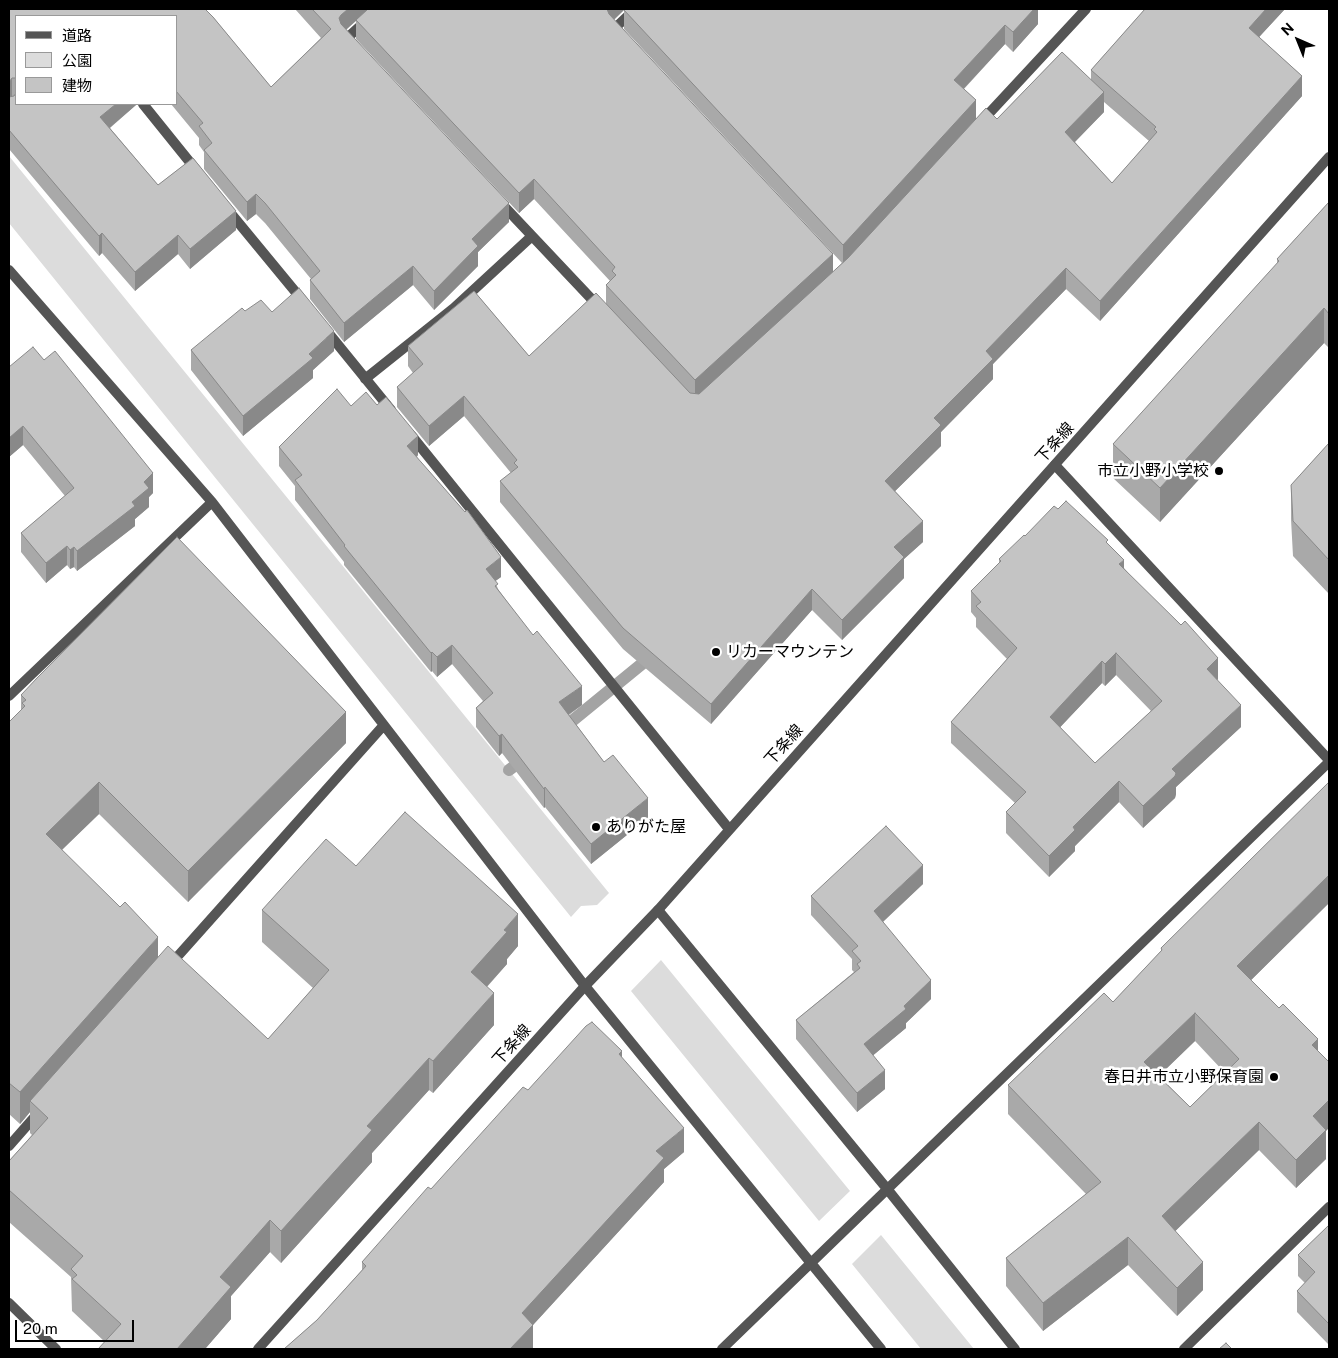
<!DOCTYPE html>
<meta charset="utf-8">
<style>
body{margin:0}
#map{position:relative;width:1338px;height:1358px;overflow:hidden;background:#fff;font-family:"Public Sans","Noto Sans JP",sans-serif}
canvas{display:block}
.frame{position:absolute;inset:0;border:10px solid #000;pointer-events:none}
.legend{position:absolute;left:15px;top:15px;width:162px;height:90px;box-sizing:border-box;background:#fff;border:1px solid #999;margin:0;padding:6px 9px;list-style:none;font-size:15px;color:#000}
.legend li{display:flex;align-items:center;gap:10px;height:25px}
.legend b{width:25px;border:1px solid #999}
.north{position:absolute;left:1273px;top:15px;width:50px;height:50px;-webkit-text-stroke:4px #fff;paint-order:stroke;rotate:316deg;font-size:14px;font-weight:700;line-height:20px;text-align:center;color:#000}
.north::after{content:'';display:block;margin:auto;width:18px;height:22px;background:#000;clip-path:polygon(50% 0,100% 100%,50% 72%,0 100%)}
.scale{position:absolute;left:15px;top:1320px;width:119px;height:22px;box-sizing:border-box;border:2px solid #000;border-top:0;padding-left:6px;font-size:15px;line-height:18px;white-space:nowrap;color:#000;-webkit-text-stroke:4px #fff;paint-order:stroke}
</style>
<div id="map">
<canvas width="1338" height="1358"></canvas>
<div class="frame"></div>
<ul class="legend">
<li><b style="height:6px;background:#555"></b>道路</li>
<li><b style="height:14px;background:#dcdcdc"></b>公園</li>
<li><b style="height:14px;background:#c4c4c4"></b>建物</li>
</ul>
<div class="north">N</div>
<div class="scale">20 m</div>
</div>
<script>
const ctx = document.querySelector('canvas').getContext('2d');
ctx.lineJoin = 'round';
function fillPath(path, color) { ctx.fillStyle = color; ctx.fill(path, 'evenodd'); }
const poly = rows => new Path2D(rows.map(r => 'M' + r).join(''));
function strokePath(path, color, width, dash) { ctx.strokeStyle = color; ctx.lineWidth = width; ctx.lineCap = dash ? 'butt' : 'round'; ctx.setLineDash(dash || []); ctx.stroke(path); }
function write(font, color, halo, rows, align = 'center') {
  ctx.font = font + ' "Public Sans","Noto Sans JP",sans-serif'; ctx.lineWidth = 5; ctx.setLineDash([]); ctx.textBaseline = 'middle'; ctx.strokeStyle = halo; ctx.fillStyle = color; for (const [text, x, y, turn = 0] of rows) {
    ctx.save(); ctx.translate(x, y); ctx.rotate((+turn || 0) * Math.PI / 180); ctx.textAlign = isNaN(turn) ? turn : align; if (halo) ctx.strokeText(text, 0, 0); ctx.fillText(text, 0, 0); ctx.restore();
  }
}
const green = poly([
 [9,156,609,893,597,905,581,906,571,917,9,223],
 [661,960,850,1191,819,1221,631,991],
 [881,1235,974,1349,921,1349,852,1264]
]);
const stream = poly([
 [561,730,654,654],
 [509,770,525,758]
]);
const minor = poly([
 [619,34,614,29,635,9],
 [349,42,346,39,379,9],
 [143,104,197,171],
 [981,122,1086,9],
 [500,202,600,308],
 [228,210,303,301],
 [9,270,212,502,585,986,881,1349],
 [326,330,391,410],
 [365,379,454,308,532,236],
 [411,435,729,829],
 [1055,465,1329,760],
 [9,696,212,502],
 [658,910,888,1190,1015,1349],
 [169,966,383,726],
 [9,1146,38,1113],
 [9,1303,56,1349],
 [722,1349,1329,762],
 [1184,1349,1329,1207]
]);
const tertiary = poly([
 [258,1349,585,986,658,910,1329,157]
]);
const wall = poly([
 [9,9,205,9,213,17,271,87,321,38,295,9,1038,9,1038,24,1013,52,1005,44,964,89,976,100,976,119,986,108,997,119,1062,52,1091,80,1091,70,1145,9,1285,9,1259,37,1302,76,1302,96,1100,321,1066,289,993,364,993,379,941,432,941,446,895,491,923,521,923,542,904,559,904,578,842,640,812,610,711,724,623,649,500,502,500,481,511,473,464,416,429,446,397,407,397,387,413,373,408,366,408,346,474,291,529,356,596,293,606,304,606,285,610,281,534,199,519,213,356,39,356,21,346,30,509,203,509,222,478,252,478,266,434,310,413,285,344,342,310,299,310,280,311,279,265,223,256,214,247,221,204,169,204,152,199,145,199,138,171,104,176,104,176,16,16,16,16,104,137,104,136,105,110,128,158,185,193,158,236,211,236,230,190,269,178,254,135,291,102,253,99,256,9,149],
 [624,10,624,29,842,263,833,272,833,254,614,20],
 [1104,102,1149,141,1112,183,1075,142,1104,112],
 [1329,202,1329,348,1324,343,1160,522,1113,478,1113,444,1277,264,1277,259],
 [245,311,272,312,334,351,313,370,313,378,243,436,191,370,191,350],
 [9,367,153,493,149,497,149,507,135,519,135,526,77,571,74,567,70,569,67,565,46,583,21,552,21,533,65,496,23,445,9,457],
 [351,406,418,455,417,457,501,577,495,581,498,589,582,705,569,715,604,762,648,818,591,864,545,807,544,808,502,753,499,756,476,727,476,708,483,701,452,664,437,677,432,671,431,672,344,565,344,562,295,500,295,486,279,466,279,447],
 [1329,443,1329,594,1293,556,1291,519,1291,485],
 [1058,509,1108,544,1124,568,1218,679,1217,681,1241,727,1176,787,1176,794,1175,798,1143,828,1119,802,1075,846,1075,851,1049,877,1006,833,1006,812,1015,803,951,743,951,722,1007,659,976,627,976,618,971,612,971,591,999,563,999,559],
 [1116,675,1151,711,1095,763,1060,727,1102,683,1105,686],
 [21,695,346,743,188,902,99,814,62,850,158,957,268,1039,313,988,262,942,262,910,356,866,518,946,507,959,507,964,487,987,494,1025,433,1093,429,1090,372,1153,372,1162,281,1263,270,1252,231,1296,231,1319,205,1349,98,1349,105,1342,72,1311,71,1277,9,1222,9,1161,32,1135,30,1133,30,1112,20,1124,9,1114,9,722,21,710],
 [923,884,883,922,931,999,906,1023,906,1028,873,1055,885,1089,857,1112,796,1039,796,1020,854,972,852,970,852,959,811,915,811,896],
 [1329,903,1251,980,1318,1051,1326,1131,1326,1159,1296,1188,1259,1150,1175,1231,1203,1290,1177,1316,1128,1265,1043,1331,1006,1286,1006,1258,1086,1194,1008,1114,1008,1085,1113,1002,1161,951,1161,948],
 [1195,1041,1225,1073,1190,1107,1159,1076],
 [622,1058,684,1152,664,1169,664,1182,533,1325,532,1349,284,1349,317,1320,362,1270,362,1262,431,1189,528,1090],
 [1329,1225,1329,1345,1297,1312,1297,1291,1305,1283,1298,1276,1298,1255]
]);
const shadedWall = poly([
 [348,9,369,9,341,34,339,18,341,15],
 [607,9,625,9,609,24],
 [1034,9,1038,9,1038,24,1013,52,1013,32],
 [1266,9,1285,9,1249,48,1249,28],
 [1005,25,1005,44,954,99,954,80],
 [1302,76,1302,96,1100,321,1100,301],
 [12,78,12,98,9,101,9,82],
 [1104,92,1104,112,1065,152,1065,132],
 [976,100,976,119,843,264,843,245],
 [116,104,137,104,136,105,100,136,100,117],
 [534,179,534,199,519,213,519,193],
 [256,194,256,214,247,221,247,202],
 [509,203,509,222,478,252,478,266,434,310,434,291,472,239],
 [236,211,236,230,190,269,190,249],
 [102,233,102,253,99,256,99,236],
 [178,235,178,254,135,291,135,272],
 [833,254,833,274,695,399,695,380],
 [413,266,413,285,344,342,344,323],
 [1066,268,1066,289,993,364,993,379,941,432,941,446,885,501,885,481,986,351],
 [1324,308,1324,343,1160,522,1160,488],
 [334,331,334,351,313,370,313,378,243,436,243,416],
 [464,396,464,416,429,446,429,426],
 [23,426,23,445,9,457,9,438],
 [418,436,418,455,407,465,407,446],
 [153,473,153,493,149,497,149,507,135,519,135,526,77,571,77,551,132,502,144,482],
 [923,521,923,542,904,559,904,578,842,640,842,620,894,547],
 [67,546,67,565,46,583,46,563],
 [74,547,74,567,70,569,70,550],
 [501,557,501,577,486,588,486,569],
 [1124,560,1124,581,1119,564],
 [812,589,812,610,711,724,711,704],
 [452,645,452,664,437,677,437,657],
 [432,652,432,671,431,672,431,653],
 [1116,653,1116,675,1105,686,1105,664],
 [1218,658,1218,679,1207,691,1207,669],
 [1102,661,1102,683,1050,738,1050,717],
 [582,686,582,705,559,721,559,702],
 [1241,705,1241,727,1176,787,1176,794,1175,798,1143,828,1143,806,1172,769],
 [346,712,346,743,188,902,188,871],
 [502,734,502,753,499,756,499,736],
 [1119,781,1119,802,1075,846,1075,851,1049,877,1049,856,1073,827],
 [99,782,99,814,46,865,46,834],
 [545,787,545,807,544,808,544,789],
 [648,798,648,818,591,864,591,844],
 [923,865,923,884,874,930,874,911],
 [1329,875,1329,903,1237,994,1237,966],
 [518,914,518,946,507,959,507,964,471,1004,471,972,504,930],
 [158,937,158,968,30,1101,30,1112,20,1124,20,1092],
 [931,980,931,999,906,1023,906,1028,864,1063,864,1044],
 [494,993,494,1025,433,1093,433,1061],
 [1195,1013,1195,1041,1144,1090,1144,1062],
 [1318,1039,1318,1067,1312,1045],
 [622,1051,622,1075,619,1054],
 [429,1058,429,1090,372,1153,372,1162,281,1263,281,1231,367,1126],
 [885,1070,885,1089,857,1112,857,1093],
 [1329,1100,1329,1128,1326,1131,1326,1159,1296,1188,1296,1160,1313,1116],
 [1259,1122,1259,1150,1162,1244,1162,1216],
 [684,1128,684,1152,664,1169,664,1182,533,1325,533,1349,510,1349,522,1313,656,1151],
 [270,1220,270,1252,231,1296,231,1319,205,1349,177,1349,220,1277],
 [1128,1237,1128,1265,1043,1331,1043,1303],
 [1203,1262,1203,1290,1177,1316,1177,1288]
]);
const building = poly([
 [9,9,205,9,213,17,271,87,331,29,312,9,348,9,341,15,339,18,341,24,509,203,472,239,478,246,434,291,413,266,344,323,310,280,320,271,265,203,256,194,247,202,204,150,212,143,199,126,203,123,176,91,176,16,16,16,16,78,12,78,9,82,9,9],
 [368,9,607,9,609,14,833,254,695,380,606,285,616,275,612,271,615,267,534,179,519,193,356,20,368,9],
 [625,9,1034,9,1013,32,1005,25,954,80,976,100,843,245,624,10,625,9],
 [1145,9,1266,9,1249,28,1302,76,1100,301,1066,268,986,351,993,359,934,418,941,425,885,481,923,521,894,547,904,557,842,620,812,589,711,704,623,628,500,481,518,467,514,463,517,460,464,396,429,426,397,387,423,364,408,346,474,291,529,356,596,293,690,393,699,394,848,258,986,108,997,119,1062,52,1104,92,1065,132,1112,183,1157,132,1154,129,1156,127,1091,70,1145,9],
 [16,93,16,104,116,104,100,117,158,185,193,158,236,211,190,249,178,235,135,272,102,233,99,236,9,130,9,97,14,96,16,93],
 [1329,202,1329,314,1324,308,1160,488,1113,444,1279,261,1277,259,1329,202],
 [299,288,334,331,309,354,313,358,243,416,191,350,242,308,245,311,261,300,272,312,299,288],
 [33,347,44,360,55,351,153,473,144,482,149,488,132,502,135,506,77,551,74,547,70,550,67,546,46,563,21,533,74,488,23,426,9,438,9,367,33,347],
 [337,389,351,406,366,392,377,405,386,397,418,436,407,446,465,512,467,510,501,557,486,569,498,584,495,586,533,635,537,631,582,686,559,702,604,762,613,755,648,798,591,844,545,787,544,789,502,734,499,736,476,708,493,693,452,645,437,657,432,652,431,653,344,546,345,545,295,480,302,475,279,447,337,389],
 [1329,443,1329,560,1293,521,1291,485,1329,443],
 [1066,501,1108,540,1106,542,1124,560,1119,564,1181,625,1185,621,1218,658,1207,669,1241,705,1172,769,1176,773,1175,776,1143,806,1119,781,1073,827,1075,830,1049,856,1006,812,1026,792,951,722,1017,648,976,606,981,602,971,591,1001,561,999,559,1024,535,1025,536,1054,506,1058,509,1066,501],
 [1116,653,1162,701,1095,763,1050,717,1102,661,1105,664,1116,653],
 [177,537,346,712,188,871,99,782,46,834,120,907,125,902,158,937,20,1092,9,1083,9,722,25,706,22,703,26,700,21,695,37,678,177,537],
 [1329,782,1329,875,1237,966,1279,1008,1283,1004,1318,1039,1312,1045,1329,1062,1329,1100,1313,1116,1326,1130,1296,1160,1259,1122,1162,1216,1203,1262,1177,1288,1128,1237,1043,1303,1006,1258,1101,1182,1008,1085,1104,993,1113,1002,1162,950,1161,948,1329,782],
 [1195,1013,1239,1059,1190,1107,1144,1062,1195,1013],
 [405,812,518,914,504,930,507,932,471,972,494,993,433,1061,429,1058,367,1126,372,1130,281,1231,270,1220,220,1277,231,1287,177,1349,98,1349,121,1324,72,1279,77,1275,71,1269,83,1256,9,1190,9,1161,48,1118,30,1101,168,946,268,1039,329,970,262,910,326,839,356,866,405,812],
 [886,826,923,865,874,911,931,980,904,1006,906,1009,864,1044,885,1070,857,1093,796,1020,860,968,857,964,861,961,852,951,858,946,811,896,886,826],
 [592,1022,622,1051,619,1054,684,1128,656,1151,664,1158,522,1313,533,1325,510,1349,284,1349,317,1320,366,1266,362,1262,428,1187,431,1189,523,1087,528,1090,586,1026,592,1022],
 [1329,1225,1329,1324,1297,1291,1315,1272,1298,1255,1329,1225],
 [1226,1343,1232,1349,1219,1349,1226,1343]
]);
const markers = [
 [1219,471,5,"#000"],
 [716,652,5,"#000"],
 [596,827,5,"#000"],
 [1274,1077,5,"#000"]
];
const streetNames = [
 ["下条線",1055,443,-48],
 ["下条線",784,745,-48],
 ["下条線",512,1045,-48]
];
const poiNames = [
 ["市立小野小学校",1209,471],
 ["リカーマウンテン",726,652,"left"],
 ["ありがた屋",606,827,"left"],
 ["春日井市立小野保育園",1264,1077]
];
fillPath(green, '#dcdcdc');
strokePath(stream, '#a3a3a3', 12);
strokePath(minor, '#555', 10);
strokePath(tertiary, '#555', 10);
fillPath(wall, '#a9a9a9');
fillPath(shadedWall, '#898989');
fillPath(building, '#c4c4c4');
strokePath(building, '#898989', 1);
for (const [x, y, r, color] of markers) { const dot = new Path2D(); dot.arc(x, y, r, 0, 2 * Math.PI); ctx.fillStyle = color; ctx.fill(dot); strokePath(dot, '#fff', 2); }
write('16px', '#000', '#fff', streetNames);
write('16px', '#000', '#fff', poiNames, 'right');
</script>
